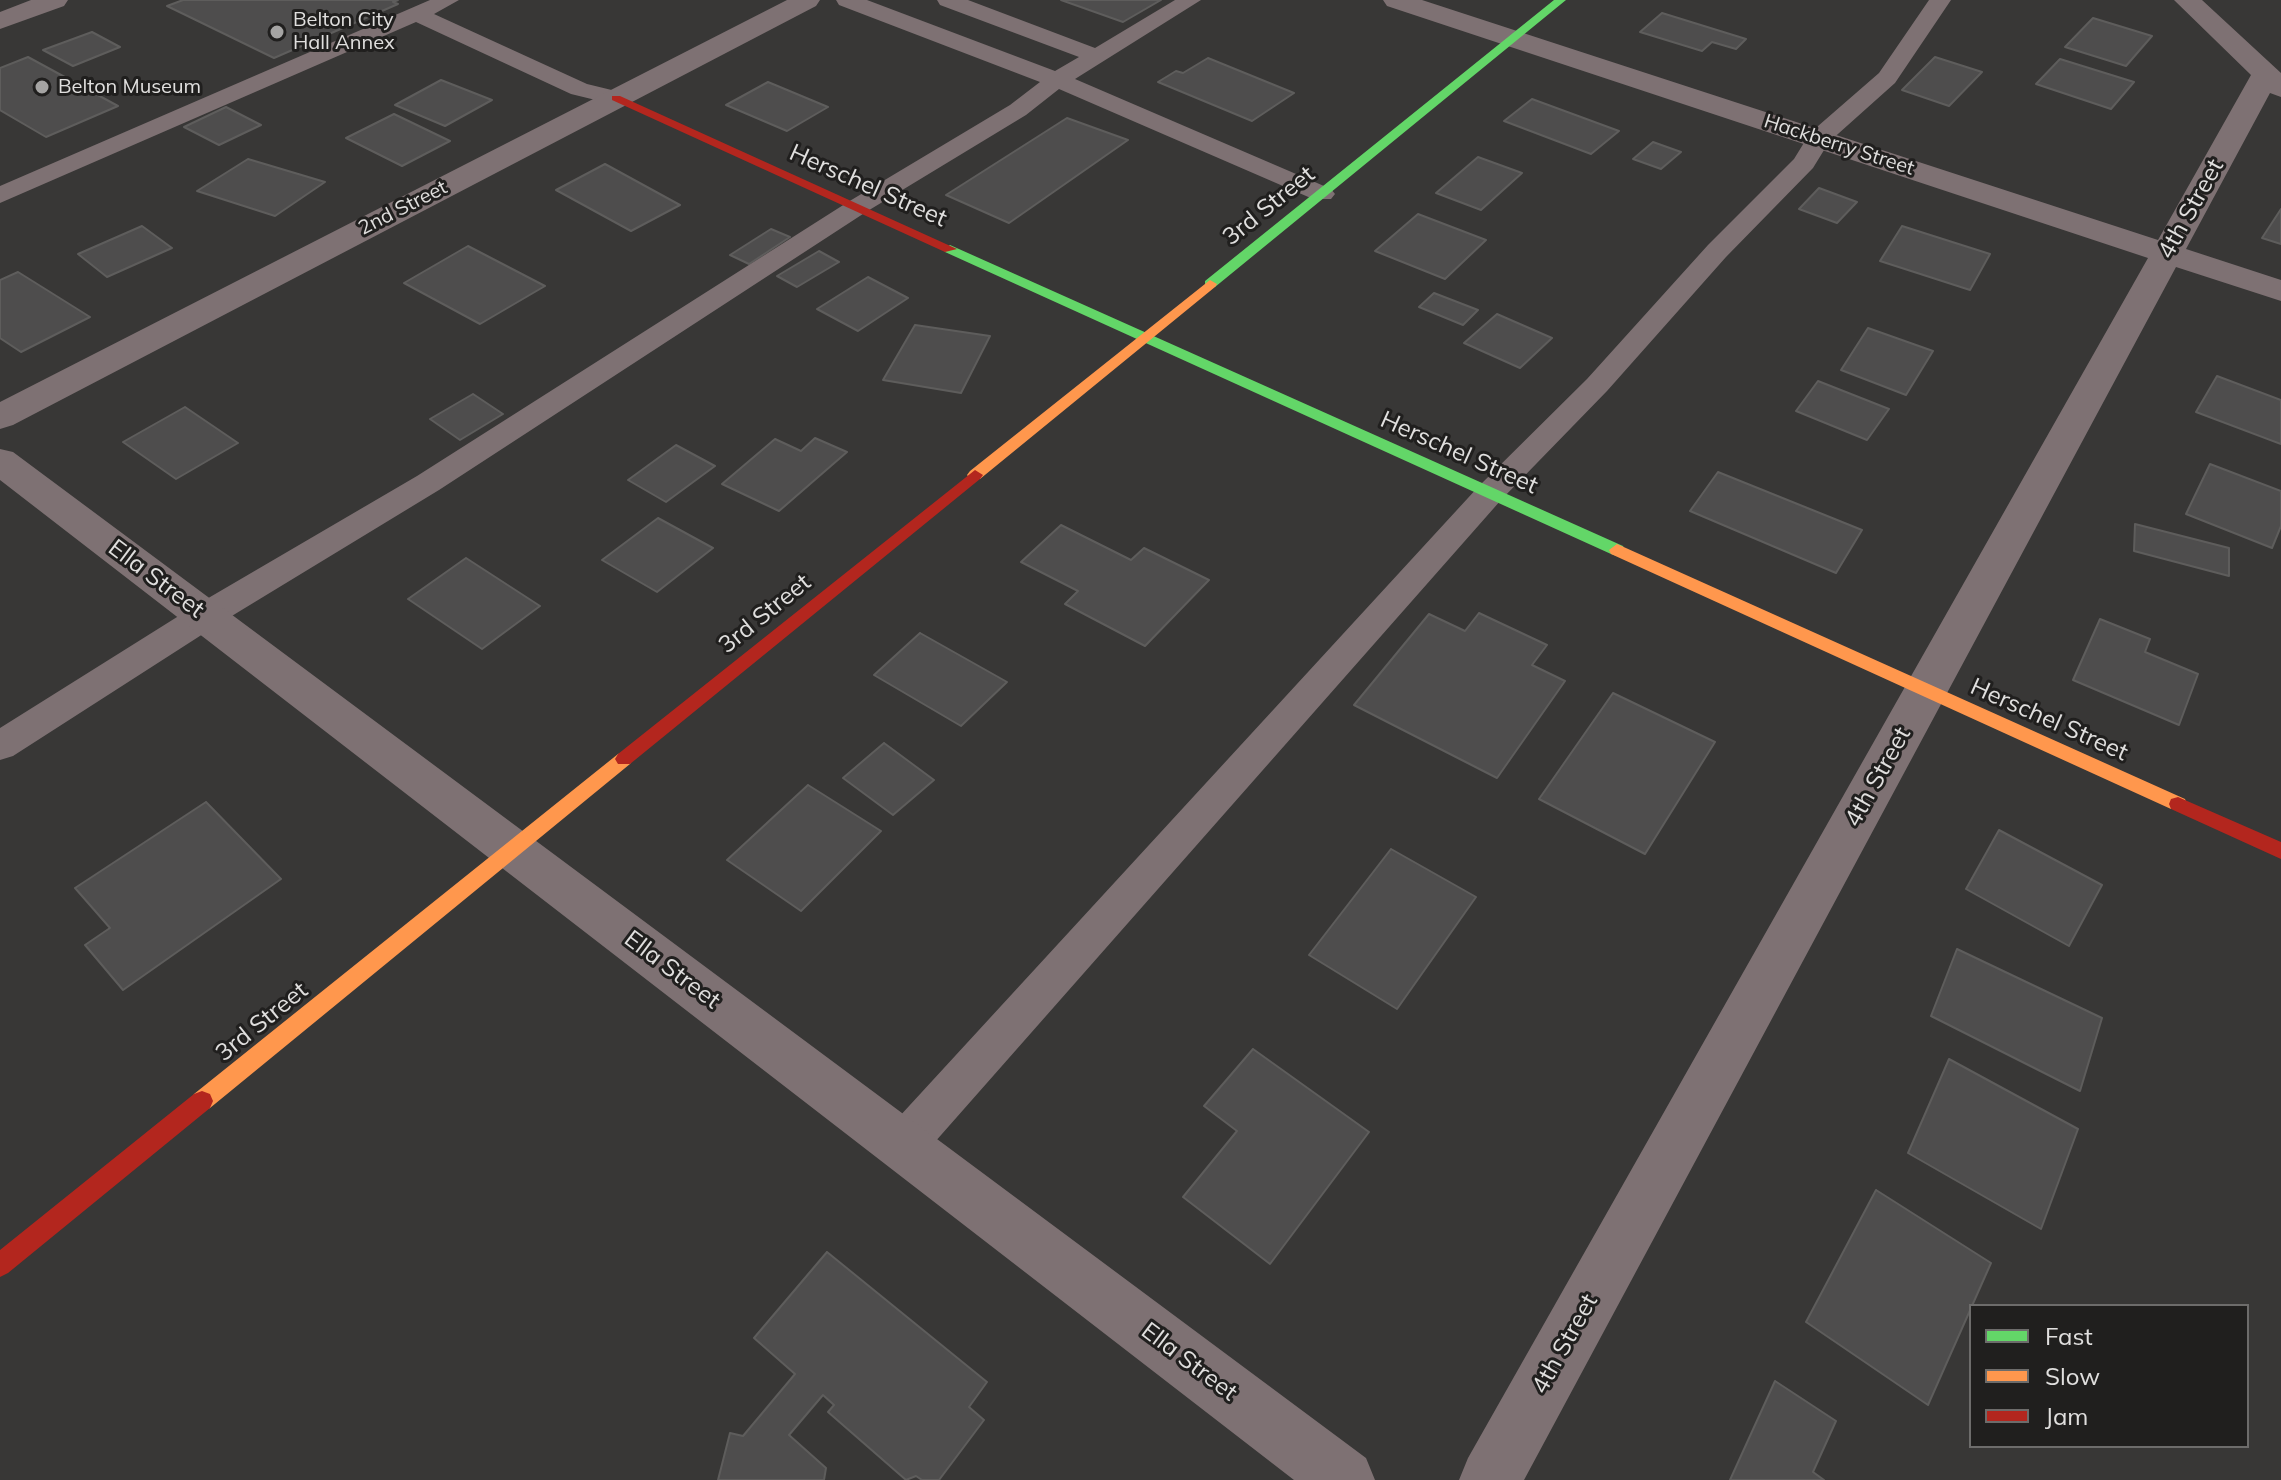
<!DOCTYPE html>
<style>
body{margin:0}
#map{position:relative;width:2281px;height:1480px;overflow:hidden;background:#383736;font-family:Mulish,sans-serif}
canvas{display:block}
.legend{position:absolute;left:1969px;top:1304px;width:280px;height:144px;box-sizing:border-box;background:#201f1e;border:2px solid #6d6c6b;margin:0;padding:10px 14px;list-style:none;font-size:24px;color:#e0dfde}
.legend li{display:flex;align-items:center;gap:16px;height:40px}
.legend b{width:40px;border:2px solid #6d6c6b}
</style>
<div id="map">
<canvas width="2281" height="1480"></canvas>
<ul class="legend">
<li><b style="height:10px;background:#63d668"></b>Fast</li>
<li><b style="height:10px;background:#ff974d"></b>Slow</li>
<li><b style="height:10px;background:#b3261e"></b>Jam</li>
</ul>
</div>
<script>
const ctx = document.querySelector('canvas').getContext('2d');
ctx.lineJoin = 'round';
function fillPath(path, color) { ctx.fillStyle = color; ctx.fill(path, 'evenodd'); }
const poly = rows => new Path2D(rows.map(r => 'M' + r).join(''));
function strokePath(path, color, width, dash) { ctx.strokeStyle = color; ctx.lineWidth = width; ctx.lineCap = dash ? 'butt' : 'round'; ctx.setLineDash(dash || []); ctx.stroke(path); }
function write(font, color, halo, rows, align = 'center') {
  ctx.font = font + ' Mulish,sans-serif'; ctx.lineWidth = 6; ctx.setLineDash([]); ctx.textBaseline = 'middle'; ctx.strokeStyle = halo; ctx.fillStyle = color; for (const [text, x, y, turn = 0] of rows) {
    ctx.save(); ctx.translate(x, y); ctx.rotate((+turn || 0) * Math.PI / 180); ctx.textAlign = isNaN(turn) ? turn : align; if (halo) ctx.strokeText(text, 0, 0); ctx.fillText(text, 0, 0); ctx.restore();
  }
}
const building = poly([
 [183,0,398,0,393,2,398,4,274,58,167,6,183,0],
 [1061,0,1161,0,1123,22,1061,0],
 [1662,13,1746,39,1736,49,1712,42,1702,51,1640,32,1662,13],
 [2093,18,2152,36,2126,66,2065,47,2093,18],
 [92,32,120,47,73,66,43,50,92,32],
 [28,57,118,106,46,137,0,110,0,68,28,57],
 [1935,57,1982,72,1949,106,1902,90,1935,57],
 [1208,58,1294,93,1252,121,1158,82,1176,71,1183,73,1208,58],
 [2060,59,2134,82,2111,109,2036,84,2060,59],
 [441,80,492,100,445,126,395,105,441,80],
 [768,82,828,107,787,131,726,105,768,82],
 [1532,99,1619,131,1591,154,1504,121,1532,99],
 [226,107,261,125,219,145,184,127,226,107],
 [394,114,450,141,402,166,346,138,394,114],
 [1067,118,1128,140,1009,223,946,195,1067,118],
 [1653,142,1681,152,1661,169,1633,159,1653,142],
 [1478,157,1522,173,1481,210,1436,193,1478,157],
 [248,159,325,182,275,216,197,191,248,159],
 [605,164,680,205,631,231,556,190,605,164],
 [1819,188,1857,202,1837,223,1799,209,1819,188],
 [2281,209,2281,244,2262,238,2281,209],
 [1418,214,1486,240,1445,279,1375,251,1418,214],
 [142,226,172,248,107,277,78,254,142,226],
 [1902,226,1990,254,1970,290,1880,261,1902,226],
 [771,229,790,237,749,264,730,255,771,229],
 [468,246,545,286,480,324,404,283,468,246],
 [819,251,839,262,797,287,777,276,819,251],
 [18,272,90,317,21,352,0,338,0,280,18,272],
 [868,277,908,298,858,331,817,309,868,277],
 [1434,293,1478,310,1463,325,1419,307,1434,293],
 [1497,314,1552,338,1520,368,1464,343,1497,314],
 [915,325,990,336,961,393,883,380,915,325],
 [1868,328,1933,351,1906,395,1841,370,1868,328],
 [2217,376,2281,400,2281,444,2196,412,2217,376],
 [1818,381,1889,409,1867,440,1796,411,1818,381],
 [473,394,503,414,460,440,430,419,473,394],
 [185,407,238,443,176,479,123,442,185,407],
 [815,438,847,452,779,511,722,484,775,439,801,451,815,438],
 [676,445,715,466,666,502,628,480,676,445],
 [2210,464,2281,491,2281,526,2272,548,2186,514,2210,464],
 [1718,472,1862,530,1836,573,1690,511,1718,472],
 [658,518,713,548,657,592,602,560,658,518],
 [2135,524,2229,548,2229,576,2134,551,2135,524],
 [1061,525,1131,560,1144,548,1209,580,1145,646,1065,604,1078,591,1021,562,1061,525],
 [466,558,540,606,482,649,408,599,466,558],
 [1479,613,1547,645,1532,665,1565,681,1497,778,1354,705,1429,614,1465,631,1479,613],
 [2100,619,2150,639,2145,652,2198,674,2179,725,2073,680,2100,619],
 [920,633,1007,682,961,726,874,675,920,633],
 [1613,693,1715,742,1645,854,1539,799,1613,693],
 [884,743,934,780,893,815,843,778,884,743],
 [808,785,881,831,801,911,727,860,808,785],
 [206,802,281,879,123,990,85,945,110,928,75,888,206,802],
 [1999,830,2102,885,2069,946,1966,889,1999,830],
 [1391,849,1476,897,1397,1009,1309,955,1391,849],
 [1957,949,2102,1018,2080,1091,1931,1016,1957,949],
 [1253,1049,1369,1132,1270,1264,1183,1197,1237,1131,1204,1106,1253,1049],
 [1949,1059,2078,1129,2041,1229,1908,1153,1949,1059],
 [1876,1190,1991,1263,1928,1405,1806,1322,1876,1190],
 [827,1252,987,1382,969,1407,984,1420,939,1480,922,1480,916,1476,906,1480,828,1412,834,1405,823,1395,789,1435,826,1468,824,1480,718,1480,730,1433,743,1436,795,1374,754,1338,827,1252],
 [1775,1381,1836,1421,1813,1472,1824,1480,1730,1480,1775,1381]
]);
const lane = poly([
 [430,0,459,0,434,14,587,84,624,93,628,98,616,105,571,94,416,22,0,203,0,186,430,0],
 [836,0,867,0,1055,71,1079,57,940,5,937,0,968,0,1095,48,1175,0,1201,0,1075,79,1331,189,1335,194,1331,199,1313,199,1059,89,1026,115,866,212,439,490,217,625,13,756,0,760,0,728,193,607,417,476,848,202,1010,105,1040,82,839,5,836,0],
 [1929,0,1951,0,1895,83,1829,142,1813,168,1726,257,1607,391,1501,500,919,1160,903,1166,887,1160,881,1145,887,1130,1479,486,1587,379,1708,245,1794,159,1810,133,1879,73,1929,0]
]);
const street = poly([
 [31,0,68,0,64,6,0,29,0,12,31,0],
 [787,0,820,0,816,6,13,425,0,429,0,402,787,0],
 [1383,0,1422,0,2158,240,2251,75,2174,0,2202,0,2281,73,2281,97,2270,93,2186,249,2281,280,2281,301,2176,267,1524,1480,1459,1480,1468,1458,2148,258,1387,6,1383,0],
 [0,449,13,452,1366,1458,1375,1480,1294,1480,0,480,0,449]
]);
const fast = poly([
 [1554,0,1566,0,1215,287,1205,287,1205,281,1554,0],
 [950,245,1623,546,1625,550,1617,556,1611,554,945,252,943,249,950,245]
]);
const slow = poly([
 [1210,280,1217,284,1215,287,980,479,970,479,967,475,970,471,1210,280],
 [1617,544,2185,799,2187,804,2185,809,2171,809,1611,554,1609,550,1617,544],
 [624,752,630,754,633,759,630,764,210,1108,202,1111,194,1108,191,1101,194,1094,618,754,624,752]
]);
const jam = poly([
 [612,96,620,96,957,249,945,252,612,100,612,96],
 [975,470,983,475,980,479,630,764,618,764,615,759,618,754,975,470],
 [2178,797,2281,842,2281,859,2171,809,2169,804,2171,799,2178,797],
 [202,1091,210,1094,213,1101,210,1108,8,1273,0,1277,0,1250,194,1094,202,1091]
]);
const markers = [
 [277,32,8,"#a5a4a3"],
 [42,87,8,"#a5a4a3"]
];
const farPoinames = [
 ["Belton City",293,20],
 ["Hall Annex",293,43],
 ["Belton Museum",58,87]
];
const farStreetnames = [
 ["Hackberry Street",1839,145,18],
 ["2nd Street",403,208,-27]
];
const streetNames = [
 ["Herschel Street",868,186,24],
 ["3rd Street",1269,206,-39],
 ["4th Street",2191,209,-61],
 ["Herschel Street",1459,453,24],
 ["Ella Street",156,579,37],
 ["3rd Street",765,614,-39],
 ["Herschel Street",2049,720,24],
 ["4th Street",1878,777,-61],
 ["Ella Street",672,970,37],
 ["3rd Street",262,1022,-39],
 ["4th Street",1565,1344,-61],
 ["Ella Street",1189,1362,37]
];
fillPath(building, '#4e4d4d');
strokePath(building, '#5e5d5c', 2);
fillPath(lane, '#7e7173');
fillPath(street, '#7e7173');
fillPath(fast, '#63d668');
fillPath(slow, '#ff974d');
fillPath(jam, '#b3261e');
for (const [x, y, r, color] of markers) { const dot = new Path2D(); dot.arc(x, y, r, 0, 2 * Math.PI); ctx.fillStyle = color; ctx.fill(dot); strokePath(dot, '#201f1e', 3); }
write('20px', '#e0dfde', '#201f1e', farPoinames, 'left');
write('20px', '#e0dfde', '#201f1e', farStreetnames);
write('24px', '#e0dfde', '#201f1e', streetNames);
</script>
